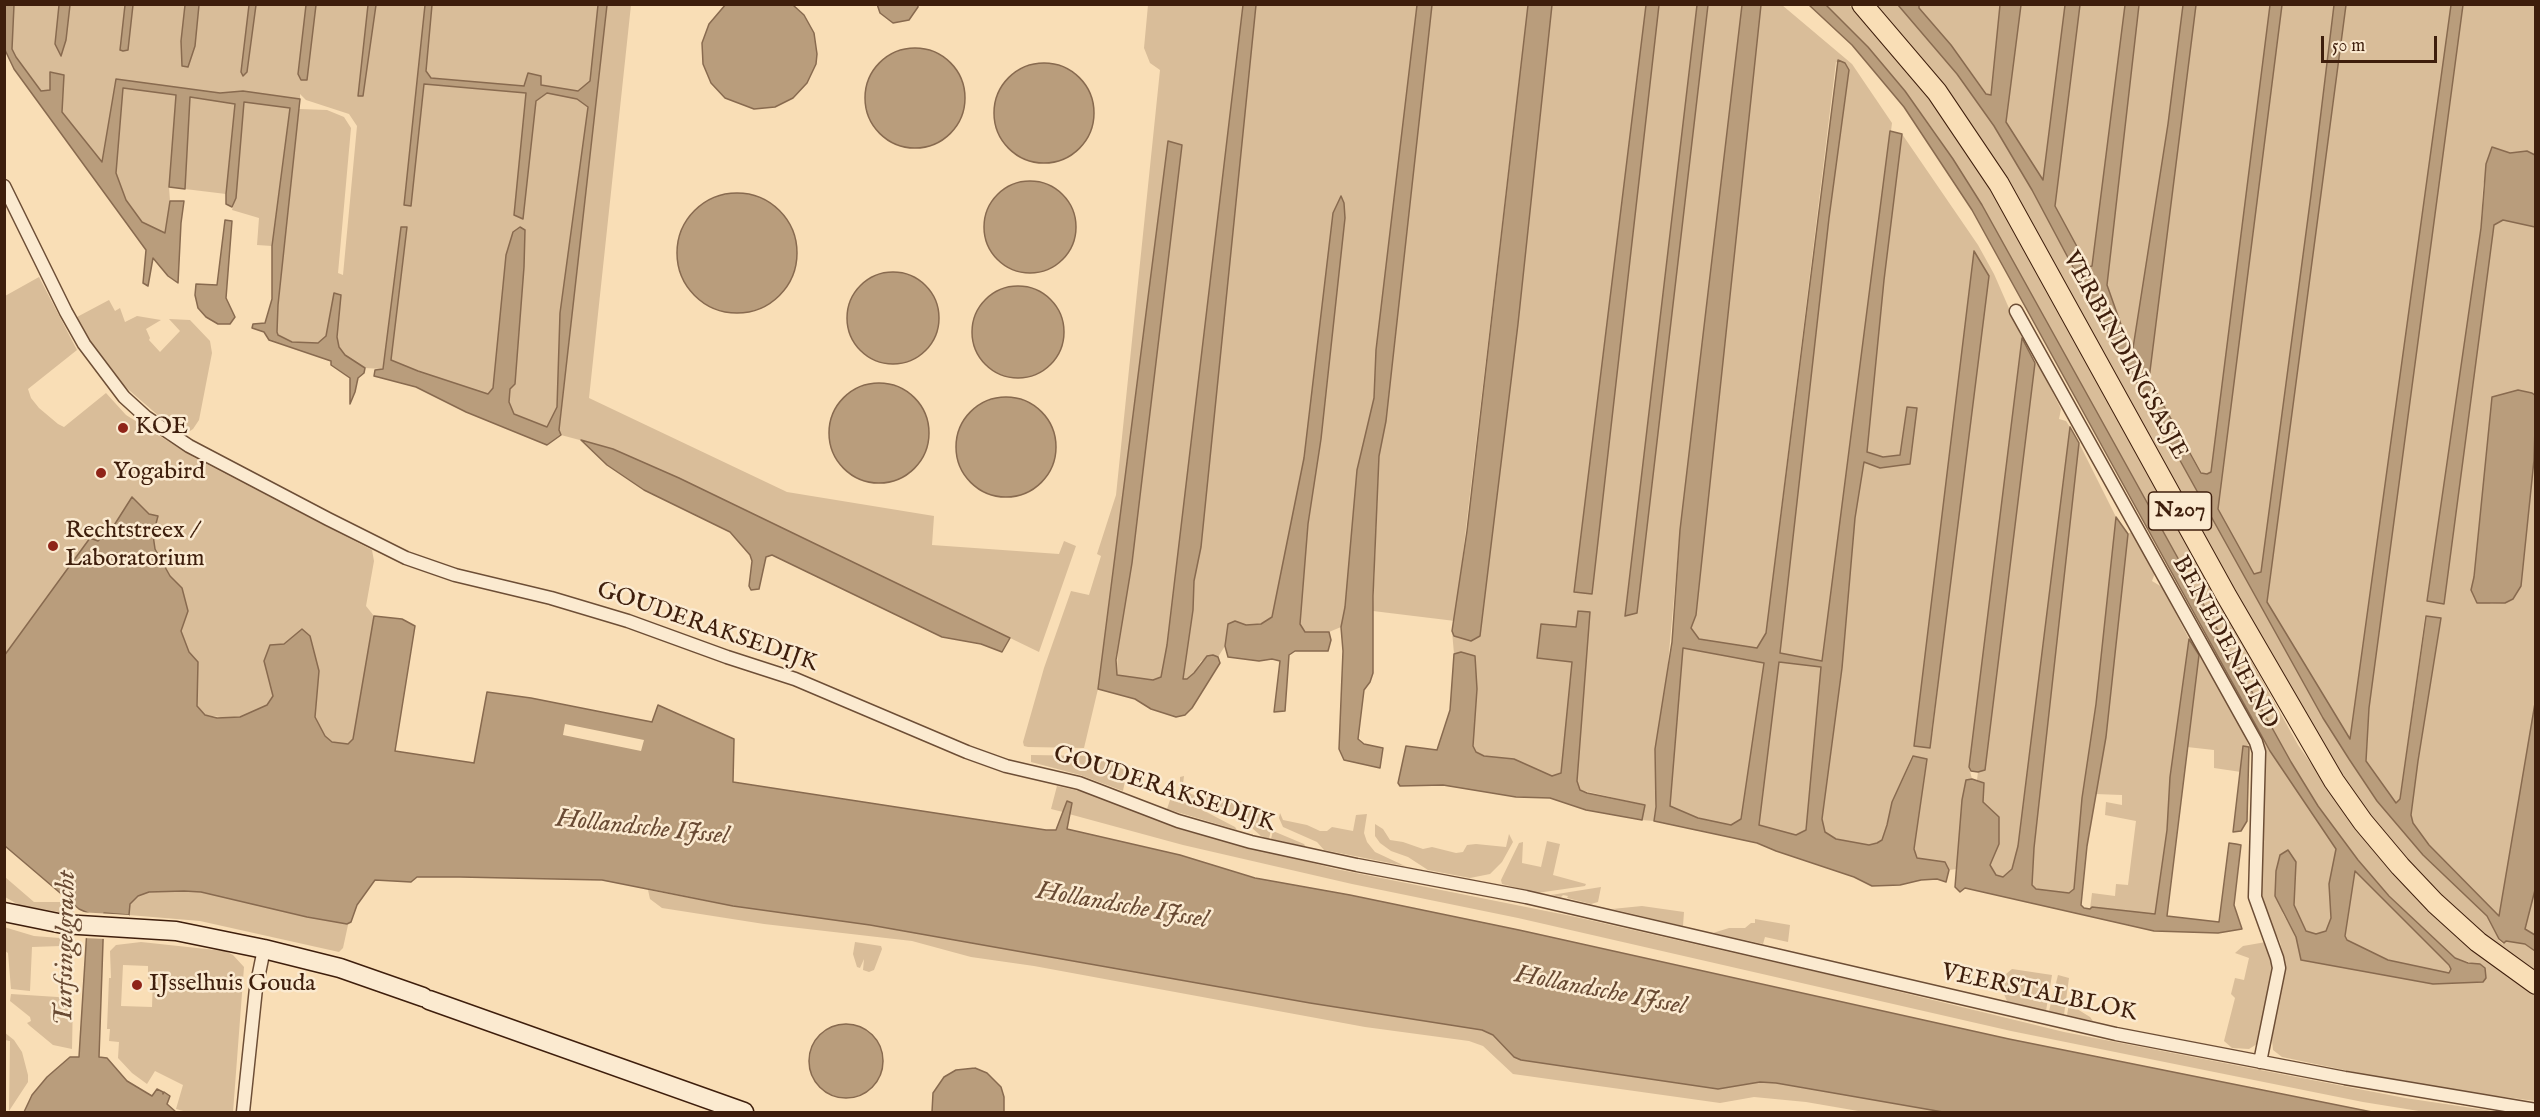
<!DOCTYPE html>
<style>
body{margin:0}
#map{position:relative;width:2540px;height:1117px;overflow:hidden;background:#f9deb6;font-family:"IM FELL English",serif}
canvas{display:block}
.frame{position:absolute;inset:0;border:6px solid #3e1e0c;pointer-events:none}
.scale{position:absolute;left:2321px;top:36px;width:116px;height:27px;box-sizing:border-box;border:3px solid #3e1e0c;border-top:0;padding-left:8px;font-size:18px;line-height:21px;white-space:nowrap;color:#3e1e0c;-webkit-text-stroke:4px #fbead0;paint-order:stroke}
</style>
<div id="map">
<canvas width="2540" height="1117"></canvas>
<div class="frame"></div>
<div class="scale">50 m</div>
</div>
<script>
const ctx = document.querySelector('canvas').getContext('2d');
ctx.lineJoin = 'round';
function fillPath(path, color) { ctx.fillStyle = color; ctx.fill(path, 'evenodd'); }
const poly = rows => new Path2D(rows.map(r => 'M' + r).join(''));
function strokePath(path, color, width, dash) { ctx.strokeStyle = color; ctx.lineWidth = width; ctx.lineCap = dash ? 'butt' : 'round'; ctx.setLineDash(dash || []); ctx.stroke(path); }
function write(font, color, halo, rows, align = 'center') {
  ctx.font = font + ' "IM FELL English",serif'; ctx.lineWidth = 5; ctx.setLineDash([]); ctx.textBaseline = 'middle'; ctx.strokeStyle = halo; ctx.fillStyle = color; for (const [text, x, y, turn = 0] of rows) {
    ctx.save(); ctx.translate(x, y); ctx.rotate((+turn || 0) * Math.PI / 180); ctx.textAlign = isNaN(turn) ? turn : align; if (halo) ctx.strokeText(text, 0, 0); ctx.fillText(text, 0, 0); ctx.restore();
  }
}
const green = poly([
 [1919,4,2000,5,1991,95,1987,94,1951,45,1919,8],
 [14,5,59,5,55,43,61,55,66,40,70,5,125,5,120,50,128,50,133,5,185,5,181,41,195,46,199,5,249,5,241,72,247,72,256,5,306,5,298,74,306,80,316,5,368,5,358,96,362,96,376,5,425,5,404,205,411,206,424,84,526,93,514,214,523,218,536,101,547,93,578,99,588,107,560,313,557,408,548,427,513,414,509,402,510,389,515,384,524,267,525,230,520,227,493,388,488,394,418,371,391,360,407,228,401,227,383,369,365,368,344,355,339,347,337,337,341,294,334,293,326,337,318,343,292,342,278,335,277,332,278,305,299,109,327,110,344,117,351,128,338,273,343,275,357,126,349,114,306,100,300,94,300,99,248,94,243,91,220,93,116,79,102,163,62,112,64,75,51,72,50,90,40,91,16,57,12,49],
 [432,5,598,5,590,82,578,91,541,85,528,74,524,86,431,78,426,71],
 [607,5,631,5,589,398,787,492,934,516,932,545,1059,554,1064,541,1076,546,1039,652,679,478,613,449,561,435,559,431],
 [1148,5,1243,5,1167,645,1161,678,1153,680,1135,679,1117,675,1118,639,1132,563,1182,145,1168,141,1098,689,1084,748,1028,747,1024,746,1023,742,1044,668,1071,591,1089,595,1101,556,1097,554,1116,495,1160,70,1150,63,1144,48],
 [1256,5,1417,5,1376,350,1374,398,1357,470,1345,607,1341,627,1329,632,1305,632,1300,624,1308,524,1321,439,1345,218,1344,203,1341,196,1333,213,1304,458,1272,617,1261,624,1246,625,1235,621,1228,624,1225,646,1218,657,1213,655,1201,661,1194,673,1187,679,1183,679,1193,610,1194,581,1201,547],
 [1432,5,1528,5,1455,621,1373,611,1379,456,1386,421],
 [1552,5,1646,5,1574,591,1592,594,1659,5,1697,5,1625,616,1637,613,1708,5,1742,5,1680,530,1654,821,1642,820,1645,805,1580,790,1577,781,1581,712,1576,627,1541,624,1572,662,1561,773,1552,776,1514,759,1484,756,1476,752,1473,746,1477,689,1461,652,1454,654,1452,631,1454,636,1471,641,1480,636,1518,324],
 [1761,5,1782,5,1852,64,1892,123,1822,661,1780,653,1829,218,1849,70,1836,62,1766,633,1757,648,1699,639,1691,628,1696,615],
 [1826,5,1849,5,1917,81,1949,124,1995,196,2298,745,2352,822,2403,884,2442,922,2490,963,2535,996,2535,1101,2420,1086,2282,1057,2273,1050,2272,1040,2284,958,2280,942,2264,910,2260,886,2262,751,2208,646,2208,636,2270,751,2336,849,2329,884,2331,918,2326,931,2316,934,2306,931,2294,905,2296,862,2288,850,2280,855,2275,885,2283,914,2296,937,2301,960,2433,984,2479,965,2455,958,2389,895,2358,860,2318,806,2291,762,1982,205,1937,135,1905,91,1868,47],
 [1873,5,1898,5,1957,74,1994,126,2032,190,2124,363,2132,374,2323,718,2349,759,2423,855,2487,916,2500,937,2498,940,2503,944,2506,940,2525,944,2535,951,2535,973,2473,925,2423,877,2376,823,2341,775,2294,696,2012,188,1977,132,1944,86],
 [2021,5,2065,5,2043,181,2006,122],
 [2080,5,2125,5,2092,267,2088,267,2055,206],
 [2139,5,2183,5,2168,124,2133,349,2125,336,2107,285],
 [2196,5,2270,5,2211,472,2207,474,2202,473,2149,379],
 [2282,5,2334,5,2311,195,2261,572,2254,575,2218,509],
 [2346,5,2451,5,2350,740,2267,602],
 [2463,5,2535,5,2535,155,2527,151,2510,153,2492,147,2483,186,2481,228,2428,601,2444,604,2494,225,2503,220,2535,227,2535,396,2532,393,2518,390,2489,439,2474,577,2471,590,2491,604,2505,603,2513,599,2521,586,2535,423,2535,703,2499,917,2429,845,2413,823,2411,815,2418,761,2441,618,2425,616,2400,799,2396,803,2366,762,2369,708],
 [123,87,176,95,169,187,170,201,165,233,142,222,126,200,116,173],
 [190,97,235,103,226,194,185,189],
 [244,102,290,107,272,246,257,245,259,218,232,210,236,197],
 [1902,134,1978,245,1994,274,2022,338,1969,767,1972,779,1966,781,1962,800,1957,869,1949,870,1944,862,1916,858,1914,849,1927,760,1912,756,1892,802,1888,825,1882,840,1877,843,1869,845,1836,839,1825,832,1822,819,1842,668,1855,518,1864,462,1910,464,1916,408,1907,407,1900,455,1883,457,1867,452,1884,275],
 [1974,252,1988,276,1948,596,1933,730,1929,748,1915,745],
 [39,277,77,350,28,389,31,398,39,408,58,424,64,427,106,393,126,415,195,458,372,550,374,561,366,606,374,616,353,739,348,744,332,742,325,736,315,717,319,671,310,636,270,678,273,696,267,705,240,717,228,718,205,715,197,706,198,662,189,652,181,631,188,611,182,588,170,576,155,549,153,535,158,516,149,515,133,498,113,527,98,541,89,539,5,656,5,296],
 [109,300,115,311,120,308,125,322,137,316,161,320,146,329,150,338,149,340,160,352,180,331,169,319,190,320,210,341,212,353,199,420,193,429,187,433,168,424,122,384,89,339,77,317],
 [2035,363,2039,366,2061,409,2059,419,2066,421,2070,427,2018,846,2012,869,2003,877,1996,875,1990,865,1999,843,1988,807,1983,802,1984,783,1977,780,1978,772,1985,769],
 [2079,443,2116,517,2096,704,2082,798,2074,889,2069,893,2036,889,2032,885,2034,848],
 [2131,532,2155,573,2152,581,2162,587,2189,639,2170,777,2167,830,2155,915,2092,907,2090,909,2092,893,2115,896,2116,884,2128,885,2136,821,2105,815,2106,802,2122,805,2122,795,2095,794,2106,737,2128,534],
 [1683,647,1765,662,1741,819,1731,825,1698,818,1670,806],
 [2199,655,2242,728,2249,747,2243,746,2241,772,2214,768,2214,750,2187,747],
 [1779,661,1821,667,1806,830,1796,836,1759,825],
 [1031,755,1094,756,1127,771,1123,791,1080,775,1031,762],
 [1184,776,1183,784,1191,794,1201,797,1208,793,1228,796,1254,807,1271,829,1269,839,1261,836,1252,828,1240,813,1224,815,1216,812,1187,796,1180,786,1180,777],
 [1057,786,1084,792,1186,831,1336,869,1576,917,1843,978,2064,1032,2405,1098,2499,1112,2425,1112,2363,1102,2011,1031,1518,918,1352,884,1183,845,1069,814,1072,803,1067,801,1063,812,1051,809],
 [1172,794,1235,827,1237,830,1167,809],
 [1280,813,1283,820,1307,825,1320,831,1327,831,1332,827,1353,831,1356,815,1367,814,1364,833,1367,842,1375,852,1405,866,1324,850,1317,842,1283,827,1279,818],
 [1375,824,1383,829,1390,840,1403,842,1423,849,1432,847,1456,853,1463,852,1467,845,1476,844,1506,847,1509,834,1513,842,1502,862,1490,874,1470,878,1428,870,1408,857,1391,851,1380,843,1375,836],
 [1273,831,1304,844,1306,847,1271,839],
 [1547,841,1560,844,1553,875,1586,884,1585,886,1537,893,1502,884,1501,880,1519,843,1523,842,1522,863,1541,867],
 [2355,871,2449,965,2451,969,2449,973,2388,960,2347,940,2345,936],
 [5,877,34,902,60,902,71,907,74,912,64,913,19,905,5,897],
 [2535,886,2535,935,2525,929],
 [1601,887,1598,902,1591,904,1567,898,1568,896,1563,895,1561,897,1551,895],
 [648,890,733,906,870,925,1310,1003,1482,1030,1493,1035,1514,1057,1521,1060,1718,1089,1760,1082,1776,1083,1943,1112,1864,1112,1806,1102,1754,1097,1720,1103,1513,1074,1483,1046,1469,1041,1365,1027,1034,966,971,957,912,941,764,924,662,908,650,899],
 [184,891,201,892,307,917,345,923,348,925,343,948,339,952,200,921,129,915,129,904,138,896,149,892],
 [1642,906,1684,912,1683,926,1612,909],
 [1755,919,1790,925,1788,942,1765,937,1763,944,1713,933,1729,928,1745,928,1751,923,1755,923],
 [4,927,34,936,60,938,61,946,32,947,30,991,11,989,8,953,5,951],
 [141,942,225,951,233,955,244,967,233,1112,187,1112,176,1109,183,1085,155,1071,147,1084,132,1073,118,1058,119,1042,109,1041,110,1029,107,1029,109,978,111,978,110,951,116,945],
 [123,965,148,966,148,979,153,980,152,1007,121,1006],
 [855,942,881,946,882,949,874,970,869,972,863,970,864,959,860,968,857,967,853,954],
 [2266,942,2272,958,2273,971,2260,1037,2257,1044,2249,1049,2232,1048,2224,1041,2235,998,2231,994,2235,978,2244,980,2249,958,2235,953,2243,946],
 [2012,969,2052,975,2046,1011,2007,1001,2003,992,2004,982,2006,974],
 [2058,975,2069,978,2064,1015,2049,1011],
 [11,994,73,998,72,1049,53,1045,30,1026,27,1023,31,1021,30,1017,10,1001],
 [2069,1004,2090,1017,2093,1021,2067,1015],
 [4,1032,14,1040,22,1052,28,1075,28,1082,9,1111,10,1041,5,1040]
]);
const water = poly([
 [726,4,793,5,804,15,814,33,817,54,816,64,807,83,793,98,775,107,754,109,725,98,711,83,703,64,702,43,709,24,726,4],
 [877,4,918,5,918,7,909,20,893,23,880,13,877,4],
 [5,5,14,5,12,49,16,57,41,91,50,90,50,72,64,75,62,112,102,162,116,79,220,93,243,91,300,99,278,305,277,332,278,335,292,342,318,343,326,336,334,293,341,295,337,337,339,347,345,355,365,368,364,373,358,378,355,392,350,404,350,378,331,365,331,361,269,340,264,332,252,328,253,324,265,323,272,299,272,246,290,108,244,102,236,198,232,207,226,204,226,194,235,104,190,97,185,189,169,187,176,95,123,88,116,173,126,200,142,222,165,233,170,201,184,201,181,223,178,283,168,276,153,258,148,286,143,283,146,250,14,69,5,50,5,5],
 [59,5,70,5,66,40,61,56,55,44,59,5],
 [125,5,133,5,128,50,123,51,120,50,125,5],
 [185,5,199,5,195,46,188,67,182,66,181,41,185,5],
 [249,5,256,5,247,72,243,76,241,72,249,5],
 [306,5,316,5,307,80,301,80,298,74,306,5],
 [368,5,376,5,363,96,358,96,368,5],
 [425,5,432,5,426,71,431,78,524,86,528,73,541,76,541,85,578,91,590,81,598,5,607,5,559,430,561,435,547,445,466,412,416,387,374,376,375,370,383,369,401,227,407,227,391,360,418,371,488,394,493,388,506,255,513,232,520,227,525,230,524,267,515,384,510,389,509,402,514,414,547,427,557,407,560,313,588,107,577,99,547,93,536,101,523,219,514,215,526,93,424,84,411,206,404,205,425,5],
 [1243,5,1256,5,1201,547,1194,581,1193,610,1183,679,1187,679,1194,673,1207,656,1213,655,1218,657,1220,663,1192,708,1185,715,1176,717,1151,709,1135,699,1098,689,1168,141,1182,145,1132,563,1116,660,1117,675,1153,680,1161,677,1167,645,1243,5],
 [1417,5,1432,5,1386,421,1379,456,1373,596,1373,673,1370,682,1364,690,1358,739,1364,744,1383,748,1380,768,1344,760,1339,749,1343,651,1341,627,1345,607,1357,470,1374,398,1376,350,1417,5],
 [1528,5,1552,5,1518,324,1480,636,1471,641,1454,636,1452,631,1467,531,1528,5],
 [1646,5,1659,5,1592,594,1574,592,1646,5],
 [1697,5,1708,5,1637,613,1625,616,1697,5],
 [1742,5,1761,5,1696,615,1691,628,1699,639,1757,648,1766,633,1838,60,1845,63,1849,70,1829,218,1780,653,1822,661,1890,131,1902,134,1884,280,1867,452,1883,457,1900,455,1907,407,1917,408,1910,464,1880,468,1864,462,1855,518,1842,668,1822,819,1825,832,1836,839,1869,845,1877,843,1882,840,1887,825,1892,802,1913,756,1927,759,1914,849,1917,858,1945,862,1949,870,1946,882,1937,879,1921,880,1900,885,1872,886,1854,877,1776,851,1757,843,1654,821,1656,807,1655,749,1672,642,1680,530,1742,5],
 [1683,648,1764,663,1741,819,1731,825,1698,818,1670,806,1683,648],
 [1779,662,1821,667,1806,830,1796,835,1759,825,1779,662],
 [1809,5,1826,5,1868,47,1905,91,1953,159,1982,205,2291,762,2318,806,2358,860,2389,896,2455,958,2468,963,2480,964,2485,968,2486,978,2483,982,2433,984,2301,960,2296,937,2275,896,2276,871,2280,855,2288,850,2296,862,2294,905,2306,931,2316,934,2326,931,2331,918,2329,884,2336,849,2270,751,1972,210,1904,107,1852,45,1809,5],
 [2355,871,2449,965,2451,969,2449,973,2388,960,2347,940,2345,936,2355,871],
 [1898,5,1919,5,1919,8,1951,45,1986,94,1991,95,2000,5,2021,5,2006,122,2043,180,2065,5,2080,5,2055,206,2088,267,2092,266,2125,5,2139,5,2107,285,2125,336,2133,348,2168,124,2183,5,2196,5,2149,379,2201,473,2207,474,2211,472,2270,5,2282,5,2218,509,2254,574,2261,572,2311,195,2334,5,2346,5,2267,602,2350,739,2451,5,2463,5,2369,708,2366,761,2396,803,2400,799,2426,616,2441,618,2418,761,2411,815,2413,823,2429,845,2499,916,2535,703,2536,886,2525,929,2535,935,2535,951,2525,944,2506,941,2504,943,2499,939,2487,916,2423,855,2377,801,2349,759,2323,718,2132,374,2124,363,2032,190,1994,126,1957,74,1898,5],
 '865 98a50 50 0 1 1 100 0a50 50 0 1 1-100 0Z',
 '994 113a50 50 0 1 1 100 0a50 50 0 1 1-100 0Z',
 [2492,147,2510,153,2527,151,2535,155,2535,227,2503,220,2494,225,2444,604,2427,601,2481,228,2486,164,2492,147],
 '984 227a46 46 0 1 1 92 0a46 46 0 1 1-92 0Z',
 '677 253a60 60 0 1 1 120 0a60 60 0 1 1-120 0Z',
 [1341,196,1344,203,1345,218,1321,439,1308,524,1300,624,1305,632,1329,632,1331,640,1328,651,1295,651,1289,655,1285,711,1274,712,1280,661,1272,659,1259,661,1228,657,1225,646,1228,624,1235,621,1246,625,1261,624,1272,617,1304,458,1333,213,1341,196],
 [225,220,232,221,226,298,235,317,230,324,218,324,206,317,198,308,195,295,196,284,217,285,225,220],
 [1974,251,1989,276,1930,748,1914,746,1974,251],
 '847 318a46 46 0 1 1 92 0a46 46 0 1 1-92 0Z',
 '972 332a46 46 0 1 1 92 0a46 46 0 1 1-92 0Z',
 [2022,338,2035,363,1985,770,1978,772,1971,771,1969,767,2022,338],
 '829 433a50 50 0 1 1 100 0a50 50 0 1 1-100 0Z',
 [2518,390,2532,393,2536,396,2534,460,2521,586,2513,599,2505,603,2477,603,2471,590,2474,577,2492,397,2518,390],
 '956 447a50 50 0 1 1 100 0a50 50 0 1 1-100 0Z',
 [2070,427,2079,443,2034,848,2032,885,2036,889,2069,893,2074,889,2082,798,2096,704,2116,517,2128,534,2106,737,2087,846,2081,905,2084,908,2090,909,2092,907,2155,914,2167,830,2170,777,2189,639,2199,655,2167,916,2219,922,2229,843,2236,844,2241,845,2234,905,2242,929,2218,933,2154,931,1965,888,1960,892,1955,887,1962,800,1966,780,1972,779,1984,783,1983,802,1999,817,1999,844,1990,865,1996,875,2003,877,2012,869,2018,846,2070,427],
 [581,440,613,449,679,478,1010,638,1002,652,981,644,942,637,772,555,766,557,759,589,751,590,749,586,752,561,750,555,730,532,644,490,607,465,581,440],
 [132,497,149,514,158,516,153,535,155,549,170,576,182,588,188,611,181,631,189,652,198,662,197,706,205,715,217,718,240,717,267,705,273,696,264,661,270,645,284,644,302,629,310,636,319,671,315,717,325,736,332,742,348,744,353,739,374,616,402,619,415,626,395,751,474,763,487,692,531,698,652,722,658,705,734,739,733,782,1046,830,1056,830,1067,801,1072,803,1067,829,1180,855,1255,878,1350,895,1519,930,2009,1039,2372,1112,1943,1112,1776,1083,1760,1082,1718,1089,1521,1060,1514,1057,1493,1035,1482,1030,1310,1003,870,925,733,906,602,880,460,877,417,877,411,882,375,880,357,905,351,922,347,924,307,917,201,892,184,891,149,892,138,896,130,904,129,915,104,913,99,1057,107,1058,127,1081,152,1096,157,1089,163,1092,163,1094,164,1092,170,1096,167,1104,176,1112,24,1112,32,1095,47,1077,70,1057,79,1057,88,913,79,909,5,846,4,656,90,538,98,541,113,527,132,497],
 [1578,611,1590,612,1577,781,1580,790,1587,793,1645,805,1642,820,1586,810,1550,798,1516,797,1443,785,1400,786,1398,783,1406,746,1437,750,1450,710,1454,654,1461,652,1475,656,1477,689,1473,746,1476,752,1484,756,1514,759,1552,776,1561,773,1572,662,1537,658,1541,624,1576,627,1578,611],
 [2243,746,2249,747,2247,821,2241,831,2233,832,2243,746],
 '809 1061a37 37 0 1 1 74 0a37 37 0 1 1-74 0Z',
 [975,1068,987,1073,1001,1087,1004,1097,1004,1112,932,1112,933,1093,944,1077,956,1070,975,1068]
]);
const pier = poly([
 [565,724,644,740,641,751,563,735],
 [79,912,129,915,129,918,107,917,106,939,83,938,85,915]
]);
const street = poly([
 [4,186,66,312,84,344,124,397,146,417,189,446,328,519,406,558,455,575,551,598,628,621,727,657,795,679,967,752,1006,766,1079,783,1178,821,1251,842,1357,865,1526,897,2116,1034,2345,1078,2536,1110],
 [2016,311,2256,742,2259,752,2255,897,2277,958,2279,968,2260,1062],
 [243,1112,256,988,264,949]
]);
const secondary = poly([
 [4,912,63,924,176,931,264,949,340,968,423,997],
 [429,1000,744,1112]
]);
const primary = poly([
 [1862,4,1937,92,1999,184,2226,595,2334,781,2363,822,2400,866,2435,903,2478,942,2536,984]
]);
const markers = [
 [123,428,6,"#8f2418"],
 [101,473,6,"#8f2418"],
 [53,546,6,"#8f2418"],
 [137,985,6,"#8f2418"]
];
const shields = [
 [2180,511,63]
];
const shieldNames = [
 ["N207",2180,511]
];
const streetNames = [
 ["VERBINDINGSASJE",2124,356,61],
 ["GOUDERAKSEDIJK",707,628,19],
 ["BENEDENEIND",2224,643,61],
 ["GOUDERAKSEDIJK",1164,790,18],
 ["VEERSTALBLOK",2039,994,12]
];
const poiNames = [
 ["KOE",135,428],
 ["Yogabird",113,473],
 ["Rechtstreex /",65,532],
 ["Laboratorium",65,560],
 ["IJsselhuis Gouda",149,985]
];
const waterNames = [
 ["Hollandsche IJssel",642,829,6],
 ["Hollandsche IJssel",1122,907,10],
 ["Turfsingelgracht",67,948,-89],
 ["Hollandsche IJssel",1600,992,11]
];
fillPath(green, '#d9bd99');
fillPath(water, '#b99d7c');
strokePath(water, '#886a4f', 1.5);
fillPath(pier, '#f9deb6');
strokePath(street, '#6d4e36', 15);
strokePath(secondary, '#3e1e0c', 21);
strokePath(primary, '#3e1e0c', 22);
strokePath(street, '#fbead0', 12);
strokePath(secondary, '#fbead0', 18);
strokePath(primary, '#f9deb6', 20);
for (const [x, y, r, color] of markers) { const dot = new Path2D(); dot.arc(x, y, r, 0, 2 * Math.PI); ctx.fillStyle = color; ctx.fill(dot); strokePath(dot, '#fbead0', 2); }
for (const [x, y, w] of shields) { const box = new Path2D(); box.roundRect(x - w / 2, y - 19, w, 38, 4.5); ctx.fillStyle = '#fbead0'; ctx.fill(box); strokePath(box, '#3e1e0c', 1.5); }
write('bold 22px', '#3e1e0c', null, shieldNames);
write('24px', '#3e1e0c', '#fbead0', streetNames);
write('24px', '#3e1e0c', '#fbead0', poiNames, 'left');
write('italic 26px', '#694a33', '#fbead0', waterNames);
</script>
